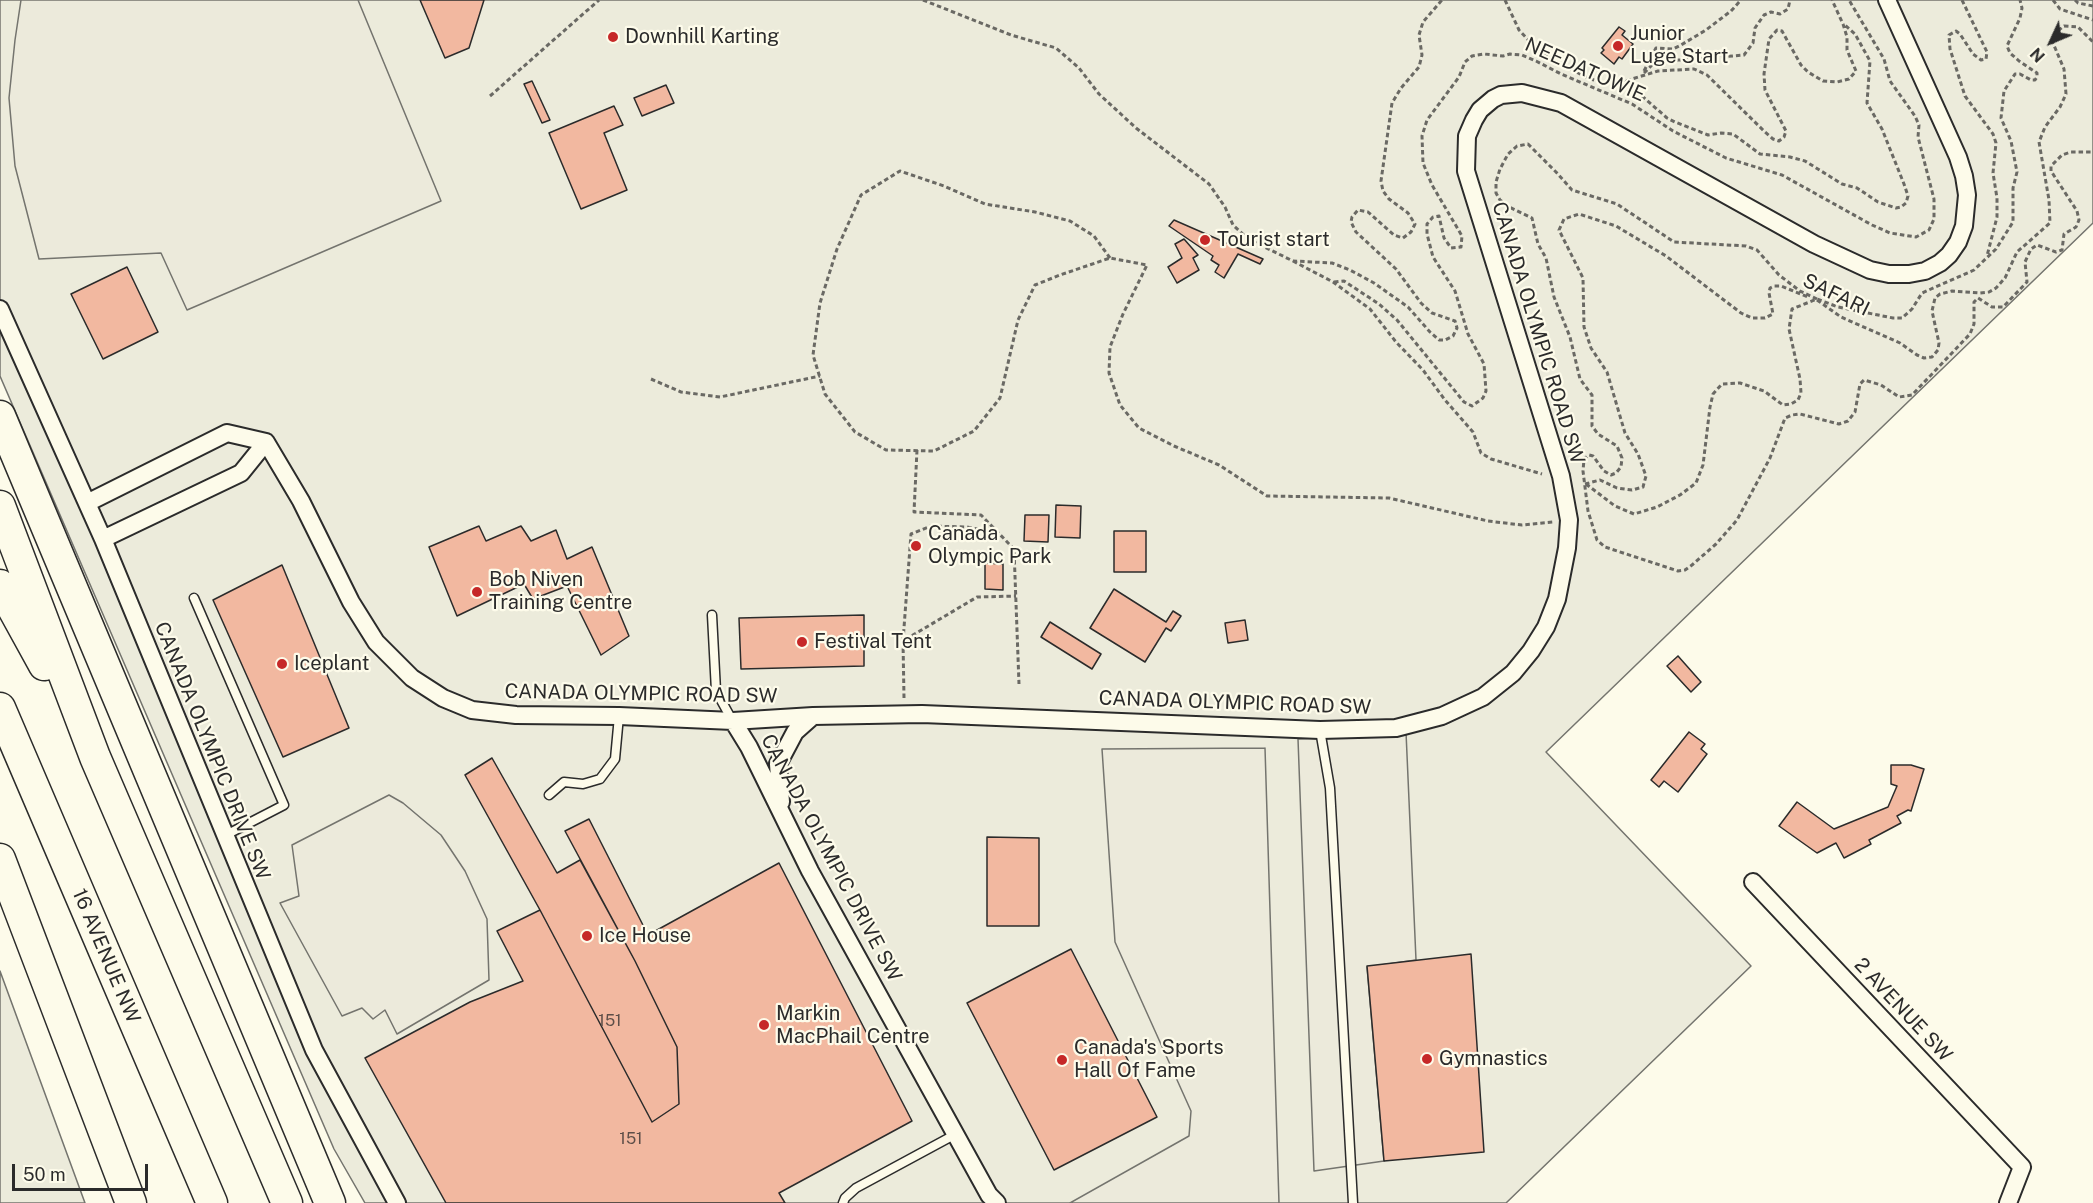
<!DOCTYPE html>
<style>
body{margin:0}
#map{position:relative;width:2093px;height:1203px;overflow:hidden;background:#fdfbea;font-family:"Public Sans",sans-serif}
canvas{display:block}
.north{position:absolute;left:2021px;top:12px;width:60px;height:60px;-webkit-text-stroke:4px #fdfbea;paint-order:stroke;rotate:226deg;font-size:16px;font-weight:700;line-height:24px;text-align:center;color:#2b2b2b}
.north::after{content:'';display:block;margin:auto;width:21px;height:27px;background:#2b2b2b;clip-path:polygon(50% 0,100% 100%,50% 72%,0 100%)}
.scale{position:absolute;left:12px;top:1164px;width:136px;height:27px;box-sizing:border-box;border:3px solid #2b2b2b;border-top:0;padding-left:8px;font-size:18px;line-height:21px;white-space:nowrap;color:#2b2b2b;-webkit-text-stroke:4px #fdfbea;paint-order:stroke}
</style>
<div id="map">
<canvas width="2093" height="1203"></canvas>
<div class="north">N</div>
<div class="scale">50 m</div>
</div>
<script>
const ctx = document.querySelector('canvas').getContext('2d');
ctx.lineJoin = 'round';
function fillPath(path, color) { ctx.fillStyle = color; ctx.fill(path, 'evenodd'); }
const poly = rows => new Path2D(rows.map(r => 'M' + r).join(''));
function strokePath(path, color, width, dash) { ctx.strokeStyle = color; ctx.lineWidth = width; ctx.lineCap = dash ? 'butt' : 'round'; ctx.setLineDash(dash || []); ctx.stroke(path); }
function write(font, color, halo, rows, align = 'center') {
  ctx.font = font + ' "Public Sans",sans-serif'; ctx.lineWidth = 4.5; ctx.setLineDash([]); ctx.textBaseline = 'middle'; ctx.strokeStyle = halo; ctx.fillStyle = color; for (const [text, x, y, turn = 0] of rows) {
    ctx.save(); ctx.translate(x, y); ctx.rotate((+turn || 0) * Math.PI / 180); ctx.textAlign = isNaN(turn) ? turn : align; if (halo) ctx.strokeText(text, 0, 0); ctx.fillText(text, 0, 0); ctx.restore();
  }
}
const green = poly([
 [0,0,2093,0,2093,223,1546,752,1751,966,1506,1203,365,1203,334,1149,0,376,0,0],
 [0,971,85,1203,0,1203,0,971]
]);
const parking = poly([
 [21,0,358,0,441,201,187,310,161,253,39,259,15,166,9,98,15,40,21,0],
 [1406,732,1416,960,1367,967,1384,1161,1314,1171,1298,739,1406,732],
 [1265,748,1279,1203,1070,1203,1189,1136,1191,1111,1115,942,1102,749,1265,748],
 [389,795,403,803,441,835,465,871,487,919,489,980,397,1034,385,1010,373,1019,362,1008,342,1016,280,903,299,896,292,845,389,795]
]);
const building = poly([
 [420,0,484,0,469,48,445,58,420,0],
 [1619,27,1625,31,1622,35,1633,44,1622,59,1619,57,1614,64,1601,53,1604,50,1602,48,1619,27],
 [532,81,550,120,542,123,524,84,532,81],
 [666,85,674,103,642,116,634,98,666,85],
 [614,106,623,125,604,133,627,190,581,209,549,133,614,106],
 [1174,220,1263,259,1260,264,1238,254,1224,278,1215,272,1219,265,1211,260,1213,256,1169,226,1174,220],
 [1184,239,1198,255,1193,258,1199,270,1177,283,1168,267,1182,258,1175,244,1184,239],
 [127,267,158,332,103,359,71,294,127,267],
 [1056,505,1081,506,1080,538,1055,537,1056,505],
 [1025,515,1049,515,1048,542,1024,541,1025,515],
 [479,526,486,541,521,526,531,541,556,530,567,559,592,547,629,636,601,655,567,586,533,599,524,584,457,616,429,547,479,526],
 [1114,531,1146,531,1146,572,1114,572,1114,531],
 [985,563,1003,564,1003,590,985,589,985,563],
 [282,565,349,728,283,757,213,600,282,565],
 [1114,589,1166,622,1173,611,1181,616,1171,631,1166,628,1145,662,1090,628,1114,589],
 [864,615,864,666,741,669,739,618,864,615],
 [1245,620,1248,640,1228,643,1225,623,1245,620],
 [1050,622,1101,654,1092,669,1041,637,1050,622],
 [1678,656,1701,682,1691,692,1667,666,1678,656],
 [1689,732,1705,744,1701,749,1707,754,1678,792,1664,781,1659,787,1651,780,1689,732],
 [492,758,557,873,580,860,635,961,677,1047,679,1104,652,1122,540,910,465,775,492,758],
 [1891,765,1911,765,1924,769,1911,811,1908,810,1897,816,1901,823,1869,840,1871,844,1844,858,1836,843,1817,853,1779,826,1797,802,1834,829,1888,807,1897,786,1891,784,1891,765],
 [589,819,648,935,779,863,912,1121,779,1193,785,1203,446,1203,365,1058,470,1002,523,981,497,931,540,910,652,1122,679,1104,677,1047,635,961,565,831,589,819],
 [987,837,1039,838,1039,926,987,926,987,837],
 [1071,949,1157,1117,1054,1170,967,1003,1071,949],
 [1471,954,1484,1152,1384,1161,1367,966,1471,954]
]);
const path = poly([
 [923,0,1011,35,1056,48,1079,68,1099,94,1136,128,1209,184,1225,207,1233,225,1248,239,1293,261,1332,263,1350,270,1374,283,1408,307,1430,332,1439,340,1445,340,1453,336,1457,328,1455,321,1432,313,1421,303,1396,269,1356,232,1351,222,1352,217,1358,210,1368,212,1394,235,1403,238,1411,232,1415,224,1408,213,1389,199,1383,191,1381,181,1392,103,1401,88,1419,67,1422,55,1419,35,1423,22,1442,0],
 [1505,0,1519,30,1534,46,1551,59,1590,79,1607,83,1619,83,1658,71,1694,69,1707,75,1765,132,1773,139,1779,141,1784,137,1786,131,1765,90,1764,74,1769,39,1777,30,1782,31,1801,65,1808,72,1823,81,1837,82,1849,79,1856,71,1847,50,1847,37,1843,24,1832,0],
 [1962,0,1987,52,1986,59,1981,60,1973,54,1960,34,1956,31,1949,35,1950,49,1965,96,1993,134,1996,143,1993,173,1997,198,1997,217,1987,256],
 [2053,0,2060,9,2093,20],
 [2075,0,2078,3,2093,6],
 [1644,71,1656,48,1673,49,1681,45,1706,30,1731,11,1741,0],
 [1644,73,1657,60,1686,60,1744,55,1753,43,1755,28,1764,15,1771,12,1780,14,1788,9,1790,0],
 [1625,81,1667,118,1675,122,1708,135,1721,133,1733,134,1760,154,1790,157,1805,161,1842,184,1857,188,1878,202,1896,208,1901,207,1906,203,1908,196,1904,184,1882,129,1867,103,1870,61,1855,34,1845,25],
 [490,96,599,0],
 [1110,258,1094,236,1070,221,1035,212,985,204,944,186,900,171,861,195,837,249,820,303,813,355,825,394,855,432,886,450,934,451,974,431,1000,398,1018,320,1035,285,1060,275,1110,258,1147,265,1123,314,1110,347,1109,373,1120,405,1139,428,1174,446,1219,465,1267,496,1389,498,1488,521,1522,525,1553,522],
 [1293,261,1333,282,1370,309,1396,342,1423,370,1445,400,1473,432,1481,453,1491,459,1542,474],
 [1334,282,1344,281,1379,304,1397,320,1464,402,1472,406,1483,398,1486,391,1484,364,1468,334,1455,291,1433,257,1427,234,1427,224,1433,217,1439,216,1444,238,1451,248,1461,247,1462,236,1432,185,1423,163,1422,136,1427,120,1459,77,1465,62,1472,56,1484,54,1503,56,1510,54,1522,55,1536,61,1561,74,1632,104,1673,131,1726,158,1782,175,1872,225,1890,233,1916,237,1929,230,1934,219,1934,199,1918,137,1919,125,1915,116,1890,81,1884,59,1849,0],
 [1817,299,1800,291,1779,275,1757,250,1746,246,1674,242,1617,204,1572,190,1556,172,1528,144,1517,146,1508,154,1500,169,1496,182,1496,193,1500,200,1509,207,1532,218,1538,244,1546,258,1554,297,1570,337,1580,379,1592,395,1592,426,1598,434,1617,446,1622,458,1621,467,1616,473,1611,475,1604,471,1593,456,1589,455,1584,459,1583,471,1588,511,1597,540,1605,547,1678,571,1685,570,1692,565,1716,544,1737,520,1770,458,1785,418,1792,415,1800,414,1839,424,1848,421,1855,412,1860,384,1864,380,1881,385,1899,397,1912,395,1970,334,1974,324,1974,302,1978,298,1992,307,2003,307,2027,282,2025,262,2031,249,2037,245,2056,252,2062,250,2064,234,2076,227,2079,220,2077,211,2051,171,2051,166,2062,155,2071,152,2093,152],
 [1817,300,1841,317,1900,343,1917,355,1924,358,1932,357,1938,350,1939,343,1932,311,1935,298,1940,294,1952,291,1980,293,1989,292,1996,288,2005,278,2017,252,2050,223,2049,200,2039,142,2045,127,2060,107,2066,94,2064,69,2053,43,2055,33,2064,26,2078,27,2093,42],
 [651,379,681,392,720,397,820,376],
 [917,450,914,512,981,515,1014,549,1019,684],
 [1585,484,1600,480,1617,488,1632,490,1643,487,1646,476,1638,454,1625,433,1607,372,1591,348,1584,327,1583,278,1559,230,1564,219,1579,214,1616,226,1666,256,1741,313,1752,318,1765,318,1773,314,1769,293,1770,288,1774,286,1781,286,1808,297],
 [1586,484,1615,506,1634,514,1657,507,1680,495,1696,483,1703,465,1710,407,1713,394,1722,384,1740,383,1764,391,1783,405,1791,404,1798,400,1801,393,1800,379,1789,329,1792,309,1817,299,1838,307,1893,318,1902,318,1912,309,1922,293,1974,270,1996,249,2013,222,2013,188,2017,172,2011,141,2001,118,2004,91,2015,74,2020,74,2031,80,2035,80,2037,77,2037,73,2019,61,2010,53,2007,46,2020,18,2022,8,2020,0],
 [903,641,911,534,931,526,967,527,998,533],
 [904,698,903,641,977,597,1016,596]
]);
const lane = poly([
 [194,598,284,805,224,836],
 [712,615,716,691,732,720],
 [1320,730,1330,788,1353,1203],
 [549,795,564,782,583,784,600,779,615,759,619,716],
 [843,1203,845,1198,856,1188,956,1134]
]);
const street = poly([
 [0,309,103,539,314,1050,397,1203],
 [266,442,301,501,351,602,376,642,412,678,443,698,472,710,516,715,619,716,733,721,813,716,922,714,1320,730,1396,728,1442,716,1483,697,1513,673,1531,651,1546,627,1557,599,1567,548,1569,520,1561,476,1466,171,1467,136,1474,120,1480,110,1493,99,1501,95,1522,93,1561,103,1814,244,1870,270,1889,274,1909,274,1925,271,1940,263,1949,255,1958,242,1964,226,1967,195,1964,176,1958,157,1887,0],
 [87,503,227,433,266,442],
 [103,539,241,473,266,442],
 [733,721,749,747,810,871,989,1195,997,1203],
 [781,802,778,764,795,732,813,716],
 [1753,882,2022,1167,2008,1203]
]);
const highway = poly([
 [0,416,330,1203],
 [0,506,95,757,287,1203],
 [0,585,44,665],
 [0,708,212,1203],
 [0,859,131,1203]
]);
const markers = [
 [613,37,6,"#c62828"],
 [1618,46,6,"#c62828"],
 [1205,240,6,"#c62828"],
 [916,546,6,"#c62828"],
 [477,592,6,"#c62828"],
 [802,642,6,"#c62828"],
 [282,664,6,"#c62828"],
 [587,936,6,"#c62828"],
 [764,1025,6,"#c62828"],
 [1427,1059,6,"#c62828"],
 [1062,1060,6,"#c62828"]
];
const numberNames = [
 ["151",610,1021],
 ["151",631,1139]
];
const poiNames = [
 ["Junior",1630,34],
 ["Luge Start",1630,57],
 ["Downhill Karting",625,37],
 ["Tourist start",1217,240],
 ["Canada",928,534],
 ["Olympic Park",928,557],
 ["Bob Niven",489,580],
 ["Training Centre",489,603],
 ["Festival Tent",814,642],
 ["Iceplant",294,664],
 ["Ice House",599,936],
 ["Markin",776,1014],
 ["MacPhail Centre",776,1037],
 ["Canada's Sports",1074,1048],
 ["Hall Of Fame",1074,1071],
 ["Gymnastics",1439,1059]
];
const streetNames = [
 ["NEEDATOWIE",1585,70,24],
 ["SAFARI",1836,295,26],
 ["CANADA OLYMPIC ROAD SW",1538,333,73],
 ["CANADA OLYMPIC ROAD SW",641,694,1],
 ["CANADA OLYMPIC ROAD SW",1235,703,2],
 ["CANADA OLYMPIC DRIVE SW",212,751,68],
 ["CANADA OLYMPIC DRIVE SW",831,858,62],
 ["16 AVENUE NW",106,956,67],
 ["2 AVENUE SW",1903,1010,47]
];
fillPath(green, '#ecebdb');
strokePath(green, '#74746e', 1.5);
fillPath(parking, '#eceadb');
strokePath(parking, '#74746e', 1.5);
fillPath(building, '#f2b8a0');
strokePath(building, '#2b2b2b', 1.5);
strokePath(lane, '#2b2b2b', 11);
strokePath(street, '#2b2b2b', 20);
strokePath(highway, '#2b2b2b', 33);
strokePath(path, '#6a6964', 3, [4.5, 3]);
strokePath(lane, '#fdfbea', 8);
strokePath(street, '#fdfbea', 16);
strokePath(highway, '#fdfbea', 30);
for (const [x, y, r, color] of markers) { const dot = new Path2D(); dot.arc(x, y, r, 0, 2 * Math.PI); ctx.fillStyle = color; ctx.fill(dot); strokePath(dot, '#fdfbea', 2); }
write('16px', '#5d4e48', null, numberNames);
write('20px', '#2b2b2b', '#fdfbea', poiNames, 'left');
write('20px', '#2b2b2b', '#fdfbea', streetNames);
</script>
